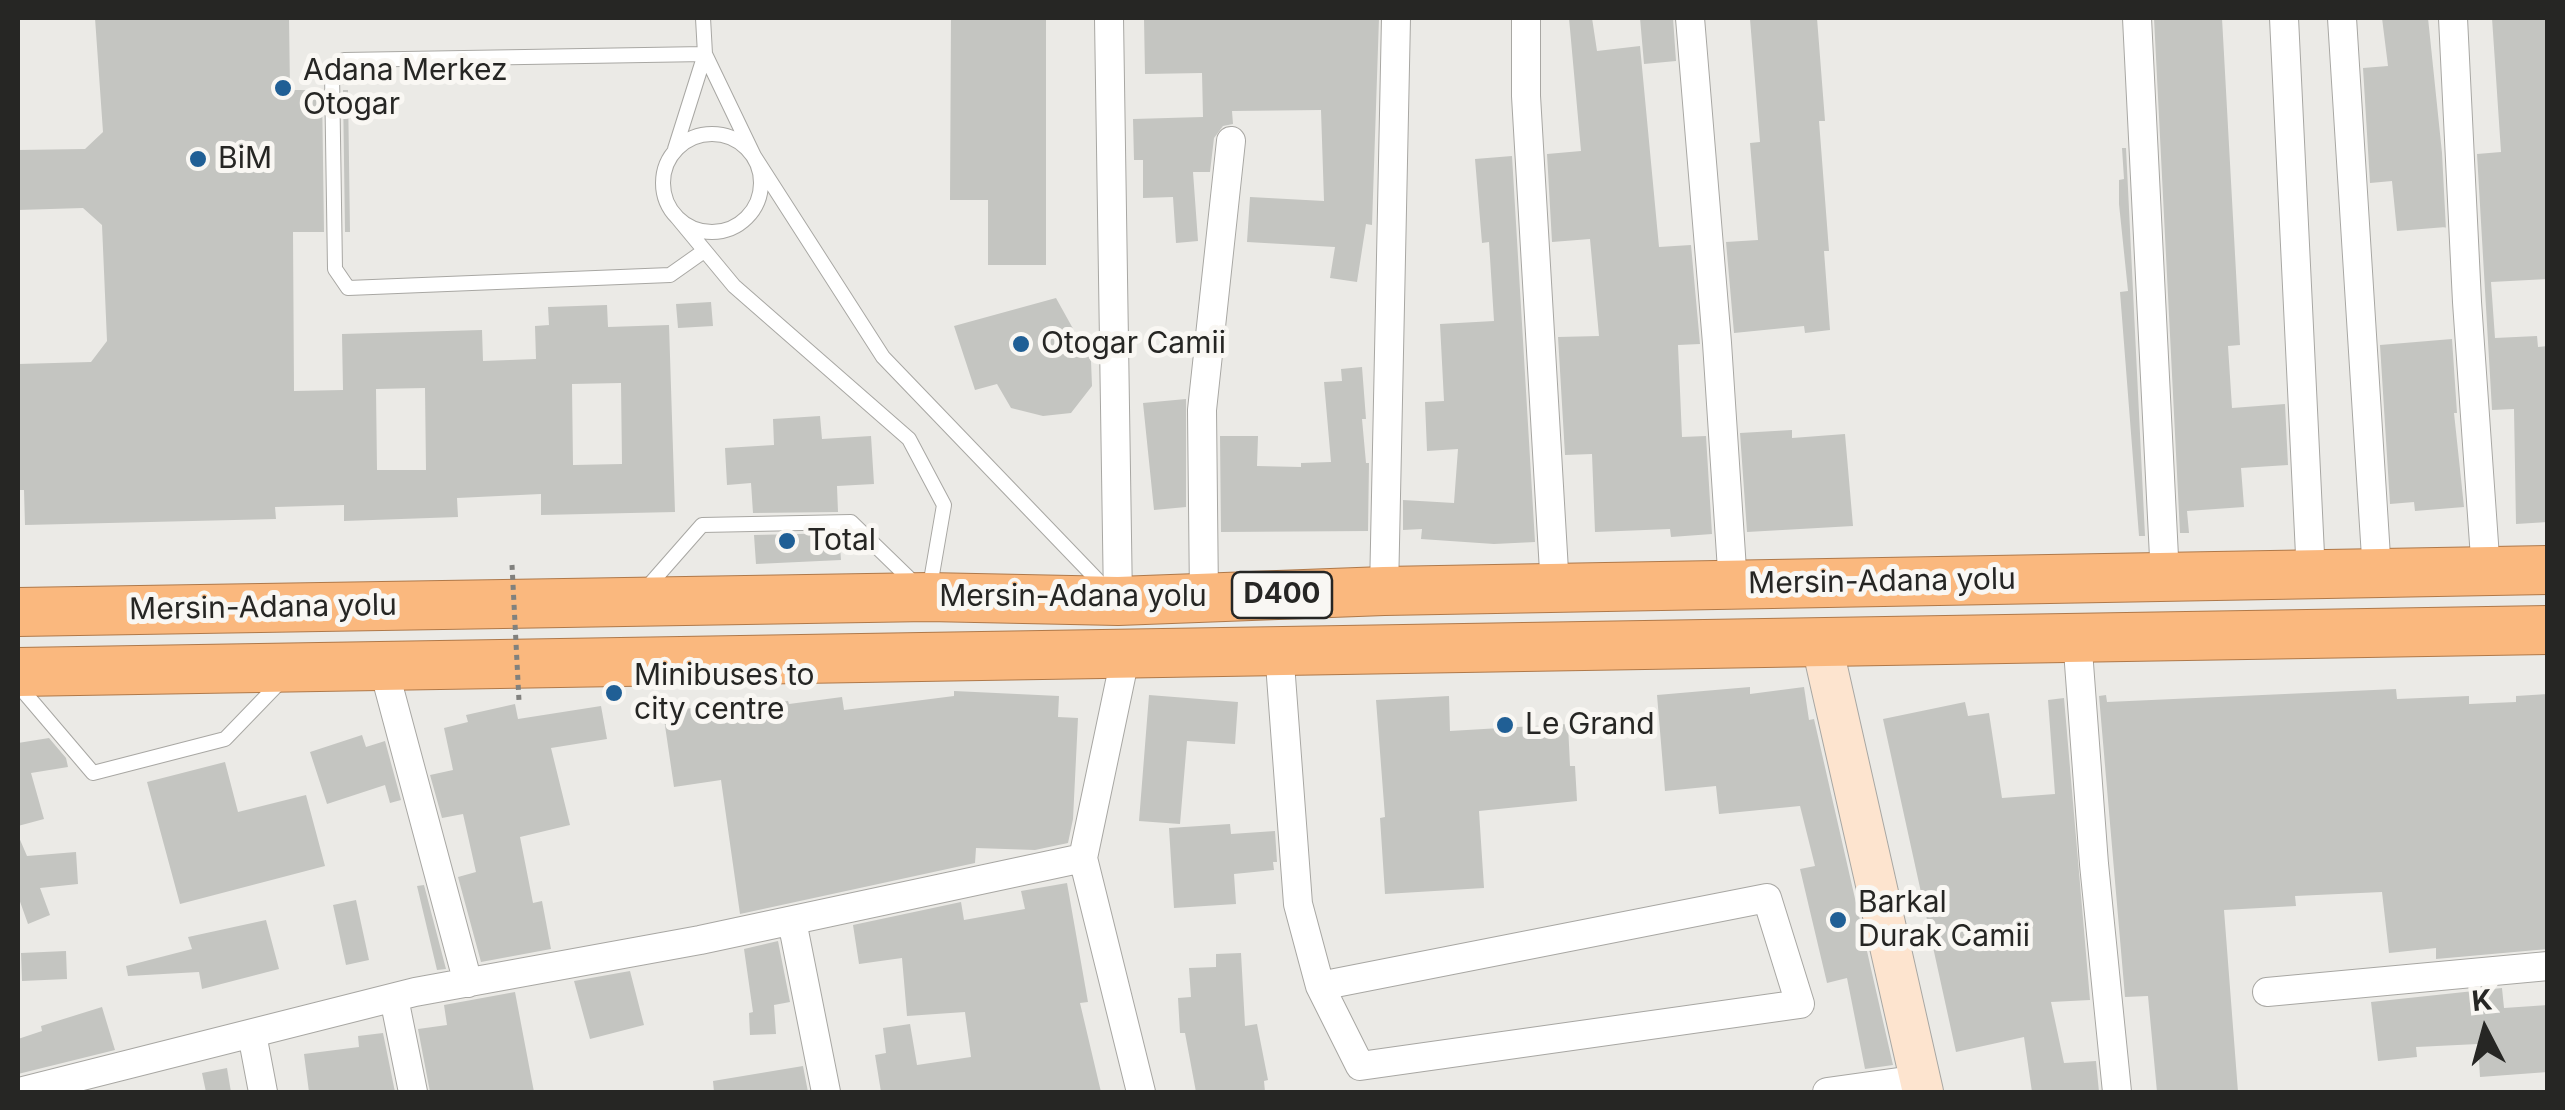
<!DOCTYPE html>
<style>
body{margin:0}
#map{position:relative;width:2565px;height:1110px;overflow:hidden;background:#ebeae6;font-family:Inter,sans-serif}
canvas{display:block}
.frame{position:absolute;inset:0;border:20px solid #262624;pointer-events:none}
.north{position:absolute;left:2435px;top:980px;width:100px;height:100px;-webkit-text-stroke:8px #f9f7f3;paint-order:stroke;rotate:354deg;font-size:28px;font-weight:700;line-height:40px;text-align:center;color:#262624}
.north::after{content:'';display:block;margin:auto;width:35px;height:45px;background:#262624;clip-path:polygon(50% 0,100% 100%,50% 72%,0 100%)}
</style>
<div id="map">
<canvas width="2565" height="1110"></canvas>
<div class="frame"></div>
<div class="north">K</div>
</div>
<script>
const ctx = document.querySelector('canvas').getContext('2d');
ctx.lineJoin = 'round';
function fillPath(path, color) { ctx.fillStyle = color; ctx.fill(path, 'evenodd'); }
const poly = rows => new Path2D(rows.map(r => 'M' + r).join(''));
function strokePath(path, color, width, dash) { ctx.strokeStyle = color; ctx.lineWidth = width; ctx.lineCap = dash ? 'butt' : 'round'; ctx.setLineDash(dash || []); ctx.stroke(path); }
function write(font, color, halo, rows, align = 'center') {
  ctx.font = font + ' Inter,sans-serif'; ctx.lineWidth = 10; ctx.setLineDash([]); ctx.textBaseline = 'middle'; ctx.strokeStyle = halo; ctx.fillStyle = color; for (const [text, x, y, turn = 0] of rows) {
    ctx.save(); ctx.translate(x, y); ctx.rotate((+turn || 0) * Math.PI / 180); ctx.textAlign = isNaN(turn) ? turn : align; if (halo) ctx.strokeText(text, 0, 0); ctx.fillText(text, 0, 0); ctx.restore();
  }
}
const building = poly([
 [95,18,289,18,290,90,322,90,324,232,293,232,294,391,343,390,342,334,482,330,483,361,536,359,535,326,549,325,548,307,607,305,608,327,669,325,675,512,541,515,541,494,457,498,458,517,344,521,344,505,275,507,276,519,25,525,24,490,18,490,18,364,91,362,107,341,102,225,83,208,18,210,18,150,85,149,103,132],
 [621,383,622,464,573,465,572,384],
 [425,388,426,470,377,470,376,389],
 [951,18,1046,18,1046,265,988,265,988,200,950,200],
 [1144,18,1379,18,1372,225,1366,224,1357,282,1330,278,1335,247,1247,242,1250,197,1324,201,1321,110,1232,111,1233,124,1223,126,1214,138,1210,172,1193,172,1198,241,1176,243,1173,197,1143,198,1143,160,1134,160,1133,119,1203,117,1202,73,1145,74],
 [1569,18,1592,18,1597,51,1640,46,1659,247,1691,245,1700,344,1678,345,1682,437,1706,436,1712,534,1671,537,1670,529,1595,532,1592,454,1565,455,1558,337,1599,336,1590,239,1552,242,1547,154,1581,151],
 [1640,18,1673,18,1676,61,1644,64],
 [1772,18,1817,18,1825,121,1819,121,1829,251,1824,251,1830,330,1805,333,1804,326,1734,333,1726,242,1758,240,1750,143,1760,142,1750,19],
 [2154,18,2222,18,2240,345,2228,346,2232,408,2285,404,2288,465,2241,468,2244,507,2187,511,2189,533,2180,533],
 [2382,18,2428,18,2442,153,2446,230,2446,227,2397,231,2392,181,2370,183,2363,68,2388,66],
 [2492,18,2548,18,2548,150,2545,150,2548,279,2491,282,2495,338,2537,336,2538,347,2548,346,2548,522,2516,524,2514,409,2492,410,2477,154,2501,152],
 [343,90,348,90,350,232,345,232],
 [2122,148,2126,148,2145,536,2139,536,2120,292,2128,291,2119,204,2119,180,2124,179],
 [1512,156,1535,542,1494,544,1421,539,1422,529,1403,530,1403,500,1454,503,1458,449,1427,451,1425,402,1444,401,1440,324,1494,321,1489,242,1482,243,1475,159],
 [1056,298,1091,361,1092,386,1071,413,1043,416,1011,408,997,384,975,390,954,326],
 [711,302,713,326,678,328,676,304],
 [2452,339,2457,413,2454,413,2464,507,2415,511,2414,502,2390,504,2380,345],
 [1362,367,1366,419,1362,419,1366,463,1369,463,1368,531,1221,532,1220,436,1258,436,1257,466,1301,467,1301,463,1331,462,1324,382,1342,381,1341,369],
 [1186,399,1186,507,1154,510,1143,403],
 [820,416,822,439,871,436,874,484,837,486,838,512,753,513,751,483,727,485,725,448,774,445,773,419],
 [1792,430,1792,438,1845,434,1853,526,1747,532,1740,433],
 [839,533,841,560,756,564,754,535],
 [1750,687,1750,694,1804,687,1809,720,1814,719,1893,1065,1865,1069,1847,978,1827,983,1800,869,1815,866,1800,806,1719,814,1716,786,1665,791,1657,695],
 [2396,689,2397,699,2469,696,2469,704,2516,702,2516,696,2548,694,2548,949,2436,959,2436,948,2389,953,2382,892,2295,896,2296,906,2224,910,2238,1092,2157,1092,2148,996,2125,997,2099,696,2106,695,2107,702],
 [954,691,1059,696,1058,717,1078,718,1073,819,1068,843,1035,850,976,848,975,863,740,914,721,780,674,787,663,712,699,707,701,716,762,708,762,704,788,701,789,704,842,697,844,710,954,696],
 [1149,695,1238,702,1235,744,1187,741,1180,824,1139,821],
 [1449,696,1450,731,1568,724,1570,766,1575,766,1577,801,1479,811,1484,888,1385,894,1380,818,1385,817,1376,700],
 [2064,698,2090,1000,2051,1002,2064,1063,2096,1061,2099,1092,2032,1092,2024,1037,1956,1052,1883,719,1965,702,1968,716,1989,713,2002,798,2055,794,2048,700],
 [515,704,518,719,601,706,607,739,551,748,570,825,520,837,533,903,542,901,551,949,481,962,458,877,476,872,463,814,442,818,430,775,453,770,444,728,468,722,466,715],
 [362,735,366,747,385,741,401,800,390,803,385,785,327,804,310,752],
 [49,738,66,758,68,767,31,773,44,819,18,826,18,743],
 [225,762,238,812,306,795,325,866,180,904,147,782],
 [1230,824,1231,834,1275,831,1277,862,1273,862,1274,870,1234,874,1236,904,1174,908,1169,828],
 [18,835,27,856,76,852,78,884,40,888,50,915,28,924,18,896],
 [1067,883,1088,1002,1080,1003,1101,1092,881,1092,875,1055,886,1053,883,1028,910,1024,917,1065,971,1057,965,1012,907,1016,902,958,859,964,853,925,961,902,964,920,1025,909,1021,891],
 [424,885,446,969,437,970,417,886],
 [356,900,369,960,346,965,333,905],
 [266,920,279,969,202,989,199,972,128,976,126,966,192,949,188,937],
 [778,941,790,1002,774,1005,776,1034,750,1035,749,1013,753,1012,744,949],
 [66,951,67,979,22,981,21,953],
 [1241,953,1245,1026,1257,1024,1268,1080,1264,1081,1265,1092,1196,1092,1185,1033,1180,1033,1178,998,1191,997,1189,968,1216,967,1216,954],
 [630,971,644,1025,590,1039,574,981],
 [2502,988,2504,1008,2548,1005,2548,1072,2480,1077,2478,1044,2416,1047,2417,1057,2378,1061,2371,1002],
 [515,992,534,1092,430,1092,418,1029,447,1025,444,1005],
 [102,1007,115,1050,18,1074,18,1039,42,1031,41,1026],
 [383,1033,395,1092,309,1092,304,1054,359,1047,358,1036],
 [803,1066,808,1092,714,1092,713,1081],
 [227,1068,231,1092,206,1092,202,1073]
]);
const service = poly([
 [705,54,754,156,883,357,1107,590],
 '663 183a49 49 0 1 1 98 0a49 49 0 1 1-98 0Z',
 [675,149,705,54,703,18],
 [671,210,734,286,909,439,944,505,929,592],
 [704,251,670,275,348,288,335,269,332,73,344,60,705,54],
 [644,591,702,525,851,522,917,586],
 [18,685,93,773,225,739,282,680]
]);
const minor = poly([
 [1109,18,1118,601],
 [1526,18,1526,96,1555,588],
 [1690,18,1717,343,1733,585],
 [2137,18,2165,577],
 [2284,18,2311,575],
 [2342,18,2377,573],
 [2453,18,2467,302,2486,572],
 [1384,591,1396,18],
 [1204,598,1202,410,1231,141],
 [2077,637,2094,864,2117,1092],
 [1279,650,1298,904,1320,986,1360,1066,1800,1004,1767,898,1320,986],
 [383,666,468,983],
 [1083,858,1141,1092],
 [792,921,826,1092],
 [2267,992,2548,966],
 [394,998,413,1092],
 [252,1034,263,1092],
 [19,1092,415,992,700,940,1083,858,1126,653],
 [1827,1092,1920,1079]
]);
const secondary = poly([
 [1821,641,1923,1092]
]);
const trunk = poly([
 [18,612,928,597,1118,601,1384,591,2548,570],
 [18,672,2548,630]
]);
const pathBridge = poly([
 [512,565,519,701]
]);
const markers = [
 [283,88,10,"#205f95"],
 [198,159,10,"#205f95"],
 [1021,344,10,"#205f95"],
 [787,541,10,"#205f95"],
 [614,693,10,"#205f95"],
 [1505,725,10,"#205f95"],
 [1838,920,10,"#205f95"]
];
const shields = [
 [1282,595,100]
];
const shieldNames = [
 ["D400",1282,595]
];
const poiNames = [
 ["Adana Merkez",303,71],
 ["Otogar",303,105],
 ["BiM",218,159],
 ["Otogar Camii",1041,344],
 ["Total",807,541],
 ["Minibuses to",634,676],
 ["city centre",634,710],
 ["Le Grand",1525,725],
 ["Barkal",1858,903],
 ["Durak Camii",1858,937]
];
const streetNames = [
 ["Mersin-Adana yolu",1882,582,-1],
 ["Mersin-Adana yolu",1073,597],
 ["Mersin-Adana yolu",263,608,-1]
];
fillPath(building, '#c4c5c1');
strokePath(service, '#a8a7a3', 16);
strokePath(minor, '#a8a7a3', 30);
strokePath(secondary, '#a8a7a3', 42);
strokePath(trunk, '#af794a', 50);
strokePath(service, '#fff', 14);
strokePath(minor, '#fff', 28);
strokePath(secondary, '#fde4cf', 40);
strokePath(trunk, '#fab87e', 48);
strokePath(pathBridge, '#81817e', 5, [5, 5]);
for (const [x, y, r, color] of markers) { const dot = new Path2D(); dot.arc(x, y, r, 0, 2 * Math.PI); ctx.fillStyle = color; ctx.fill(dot); strokePath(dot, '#f9f7f3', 4); }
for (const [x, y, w] of shields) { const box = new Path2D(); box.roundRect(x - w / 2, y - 23, w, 46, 8); ctx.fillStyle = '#f9f7f3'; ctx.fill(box); strokePath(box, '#262624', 2.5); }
write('bold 28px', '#262624', null, shieldNames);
write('30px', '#262624', '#f9f7f3', poiNames, 'left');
write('30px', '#262624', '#f9f7f3', streetNames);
</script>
